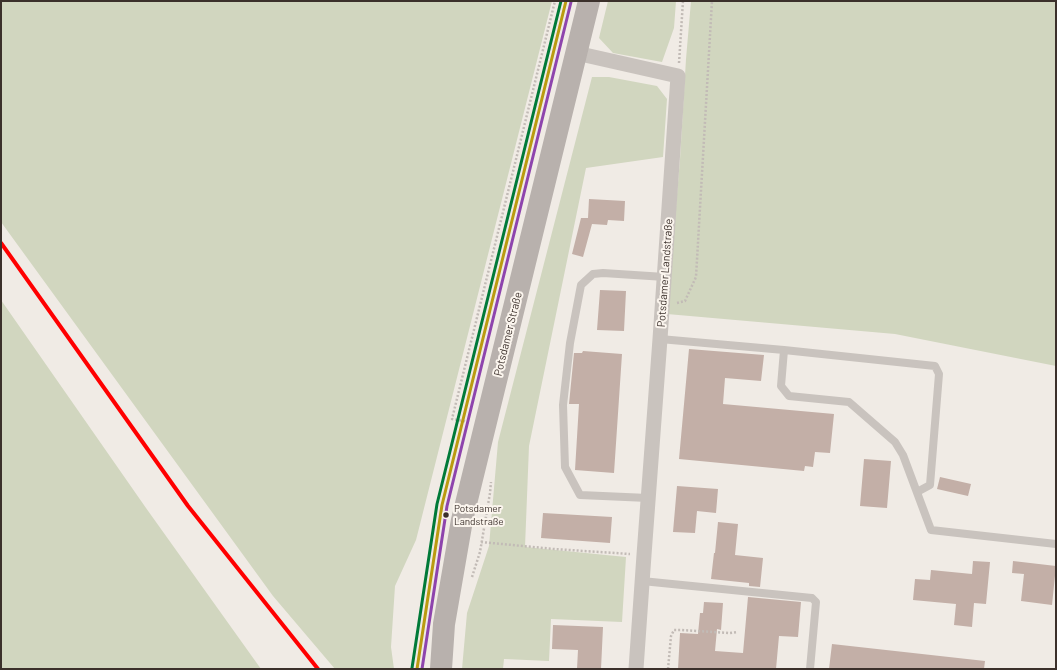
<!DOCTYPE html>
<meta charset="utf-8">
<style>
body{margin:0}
#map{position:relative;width:1057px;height:670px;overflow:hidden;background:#f0ebe5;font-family:Barlow,sans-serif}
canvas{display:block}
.frame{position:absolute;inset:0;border:2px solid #3b302b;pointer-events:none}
</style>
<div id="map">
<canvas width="1057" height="670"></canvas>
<div class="frame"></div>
</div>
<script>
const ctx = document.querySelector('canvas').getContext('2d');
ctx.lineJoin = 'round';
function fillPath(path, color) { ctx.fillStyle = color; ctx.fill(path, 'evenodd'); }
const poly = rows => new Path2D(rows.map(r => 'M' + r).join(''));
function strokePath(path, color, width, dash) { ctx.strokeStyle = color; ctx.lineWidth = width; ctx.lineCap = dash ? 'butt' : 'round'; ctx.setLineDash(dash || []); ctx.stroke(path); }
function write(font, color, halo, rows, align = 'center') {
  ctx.font = font + ' Barlow,sans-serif'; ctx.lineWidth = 4; ctx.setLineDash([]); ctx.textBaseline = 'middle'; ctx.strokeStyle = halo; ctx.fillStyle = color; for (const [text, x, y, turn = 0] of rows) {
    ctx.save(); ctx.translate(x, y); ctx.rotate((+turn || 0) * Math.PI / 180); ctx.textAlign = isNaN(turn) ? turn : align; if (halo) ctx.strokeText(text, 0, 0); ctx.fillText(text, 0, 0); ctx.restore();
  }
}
const green = poly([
 [1,1,552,1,416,540,395,586,391,647,394,669,335,669,273,596,1,222],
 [608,1,676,1,674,28,662,62,613,53,599,38],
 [691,1,1056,1,1056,366,895,334,667,314,680,159,686,59],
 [592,77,609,77,657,86,667,99,663,157,586,168,529,446,525,547,626,557,622,622,551,619,549,661,504,659,503,669,462,669,467,613,489,546,498,442],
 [1,300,146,508,261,669,1,669]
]);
const building = poly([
 [589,199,625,201,624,221,608,220,607,225,592,224,583,257,572,254,581,218,588,218],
 [600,290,626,291,624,331,597,330],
 [689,349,764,355,761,381,725,378,723,404,834,414,830,453,815,452,813,467,805,466,804,471,679,459],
 [583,351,622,354,614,473,575,470,579,404,569,404,574,353,582,353],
 [864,459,891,461,887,508,860,506],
 [940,477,971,484,968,496,937,489],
 [677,486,718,489,716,513,697,511,695,533,673,532],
 [543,513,612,517,610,543,541,538],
 [718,522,738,524,735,555,763,558,760,587,749,586,749,583,711,579,714,553,715,553],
 [973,561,990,562,986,604,974,603,972,627,954,625,956,604,913,600,915,579,930,580,931,570,972,574],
 [1013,561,1056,566,1052,605,1021,601,1024,574,1012,573],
 [748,597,801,602,798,637,779,636,776,669,678,669,680,633,698,634,700,613,703,613,704,602,723,603,721,630,717,629,715,651,743,653],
 [553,625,603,627,601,669,577,669,578,650,552,649],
 [832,644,985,661,984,669,829,669]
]);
const path = poly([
 [679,63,683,1],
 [677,303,685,301,696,277,712,1],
 [469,422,452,419,555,1],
 [481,542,554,549,630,554],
 [472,577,480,552,490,493,491,482],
 [668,669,671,636,674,630,681,630,730,633,737,632]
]);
const service = poly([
 [660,339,784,350,781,386,789,396,849,402,895,442,903,455,931,530,1056,544],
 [784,350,935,366,939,374,930,485,917,492],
 [648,498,580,495,565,467,563,405,570,343,581,285,593,274,603,273,665,277],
 [642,581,812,598,816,602,810,669]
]);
const minor = poly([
 [576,53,678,76,660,339,644,555,636,669]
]);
const primary = poly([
 [441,669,444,624,462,520,589,1]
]);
const bus1 = poly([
 [417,669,442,505,566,1]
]);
const bus2 = poly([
 [422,669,447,506,571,2]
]);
const bus3 = poly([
 [412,668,437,504,561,1]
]);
const rail1 = poly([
 [1,243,188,506,318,669]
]);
const markers = [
 [446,515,3.5,"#3b302b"]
];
const busNames = [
 ["Potsdamer",454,509],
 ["Landstraße",454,522]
];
const streetNames = [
 ["Potsdamer Landstraße",665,273,-86],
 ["Potsdamer Straße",508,334,-76]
];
fillPath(green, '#d1d6bf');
fillPath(building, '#c3afa7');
strokePath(path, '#c2bbb6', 2.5, [2, 2]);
strokePath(service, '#c9c3be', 8);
strokePath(minor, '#c9c3be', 15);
strokePath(primary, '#b8b1ad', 22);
strokePath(bus1, '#ba9b10', 3);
strokePath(bus2, '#8e44ad', 3);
strokePath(bus3, '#007a38', 3);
strokePath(rail1, '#f00', 4);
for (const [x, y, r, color] of markers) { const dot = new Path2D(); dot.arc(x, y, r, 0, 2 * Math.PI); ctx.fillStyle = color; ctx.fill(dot); strokePath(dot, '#fbf5ee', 1.5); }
write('10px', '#3b302b', '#fbf5ee', busNames, 'left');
write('11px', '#3b302b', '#fbf5ee', streetNames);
</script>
